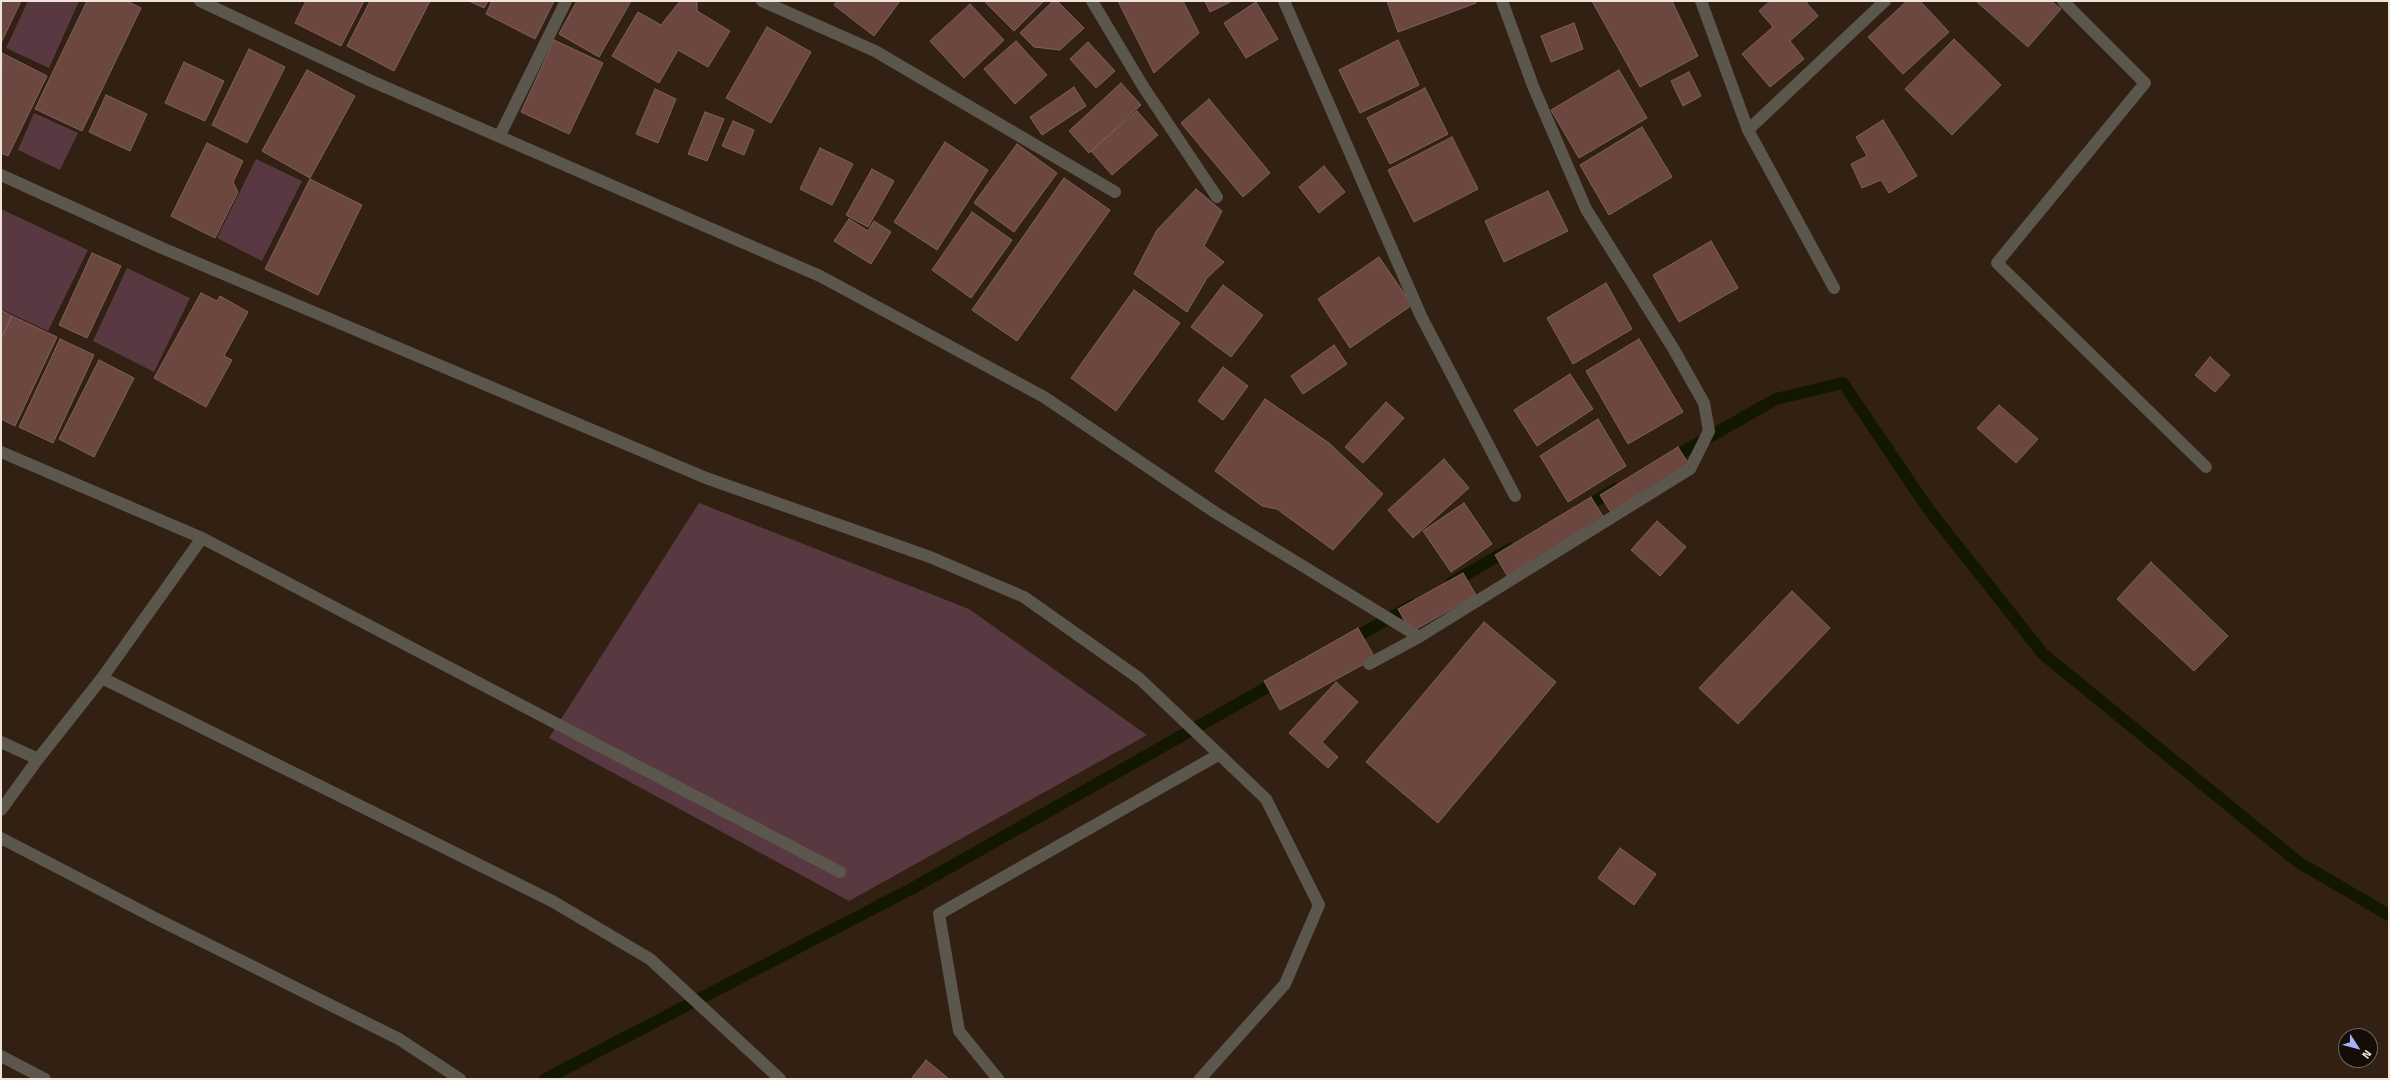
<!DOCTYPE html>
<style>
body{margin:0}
#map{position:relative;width:2390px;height:1080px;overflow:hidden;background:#322113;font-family:"Titillium Web",sans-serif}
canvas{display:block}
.frame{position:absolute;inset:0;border:2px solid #efe4da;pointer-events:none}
.north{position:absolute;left:2338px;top:1028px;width:40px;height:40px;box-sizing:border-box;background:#140d07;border:1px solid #6c635b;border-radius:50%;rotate:126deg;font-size:11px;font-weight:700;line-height:16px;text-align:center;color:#efe4da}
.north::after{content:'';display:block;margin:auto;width:14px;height:18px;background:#a8b0fc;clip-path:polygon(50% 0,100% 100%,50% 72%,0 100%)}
</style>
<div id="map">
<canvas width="2390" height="1080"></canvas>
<div class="frame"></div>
<div class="north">N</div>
</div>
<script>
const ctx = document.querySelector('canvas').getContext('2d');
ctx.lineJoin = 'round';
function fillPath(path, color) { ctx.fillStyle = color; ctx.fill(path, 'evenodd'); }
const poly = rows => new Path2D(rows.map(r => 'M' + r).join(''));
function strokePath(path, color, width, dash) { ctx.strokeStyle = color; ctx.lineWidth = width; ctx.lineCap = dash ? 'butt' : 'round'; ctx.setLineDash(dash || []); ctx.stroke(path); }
const green = poly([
 [28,1,79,1,49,68,6,48],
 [34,113,78,133,60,170,18,150],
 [256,159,302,181,262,261,217,238],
 [1,209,88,250,48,331,1,309],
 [127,268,190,298,154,372,93,341],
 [699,503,969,609,1147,735,849,901,549,738]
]);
const stream = poly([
 [1667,461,1776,399,1843,383,1929,510,2043,654,2298,862,2389,915],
 [1580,510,1616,489],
 [1451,583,1510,549],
 [1347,642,1413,605],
 [545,1079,913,888,1280,680]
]);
const building = poly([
 [1,1,21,1,1,43,1,1],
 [87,1,127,1,141,8,82,131,35,109,87,1],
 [306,1,364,1,341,46,295,23,306,1],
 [370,1,430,1,394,71,347,46,370,1],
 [469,1,488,1,484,8,469,1],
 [492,1,554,1,535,39,486,14,492,1],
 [577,1,631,1,599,57,559,34,577,1],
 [680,1,697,1,697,11,730,31,708,67,678,50,659,83,612,56,638,12,661,25,680,1],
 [837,1,900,1,874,36,834,5,837,1],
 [984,1,1044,1,1014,31,984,1],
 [1053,1,1057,1,1084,28,1060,50,1034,47,1020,33,1053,1],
 [1118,1,1183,1,1199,33,1154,73,1118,1],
 [1205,1,1232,1,1210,12,1205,1],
 [1387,1,1476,1,1476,3,1398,32,1387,1],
 [1592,1,1672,1,1698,56,1640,87,1592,1],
 [1770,1,1805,1,1818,16,1790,41,1804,59,1770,87,1742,54,1773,27,1759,11,1770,1],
 [1907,1,1920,1,1949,32,1903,74,1868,37,1907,1],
 [1976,1,2051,1,2061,9,2028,47,1976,1],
 [1256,2,1278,39,1246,58,1224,23,1256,2],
 [970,4,1004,40,964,78,930,41,970,4],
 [1574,23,1583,49,1551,62,1541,36,1574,23],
 [767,27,811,52,771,123,726,98,767,27],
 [1954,39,2001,85,1952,135,1905,89,1954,39],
 [554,40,603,63,569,134,521,112,554,40],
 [1398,40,1419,85,1360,113,1339,70,1398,40],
 [1016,41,1047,75,1015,104,984,69,1016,41],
 [1088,42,1115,71,1096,88,1070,59,1088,42],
 [249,49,285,67,247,143,212,125,249,49],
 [2,53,47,76,8,156,1,153,2,53],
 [184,62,224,81,205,121,165,103,184,62],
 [307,70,355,96,310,178,262,151,307,70],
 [1619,70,1647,118,1579,158,1551,110,1619,70],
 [1689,72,1701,96,1683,106,1671,81,1689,72],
 [1121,83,1141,105,1089,153,1069,131,1121,83],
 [1074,87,1086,106,1042,135,1030,117,1074,87],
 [1425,88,1448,134,1390,164,1367,118,1425,88],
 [655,89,676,99,658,143,636,134,655,89],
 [106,95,147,114,130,151,89,132,106,95],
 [1209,99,1270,173,1243,197,1181,123,1209,99],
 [1137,111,1158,135,1112,175,1091,151,1137,111],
 [705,112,724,119,707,161,688,154,705,112],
 [1883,120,1917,176,1889,193,1881,180,1862,188,1851,164,1867,156,1856,137,1883,120],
 [733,121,754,130,744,155,722,146,733,121],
 [1642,127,1672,177,1609,215,1580,165,1642,127],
 [1452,137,1478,189,1414,222,1388,170,1452,137],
 [945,142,988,170,937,250,894,222,945,142],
 [207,143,243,161,233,182,238,192,215,238,171,216,207,143],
 [1017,144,1057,173,1014,232,974,203,1017,144],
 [820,148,853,164,832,205,800,189,820,148],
 [1324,166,1345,192,1319,213,1299,187,1324,166],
 [872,169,894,181,868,227,846,215,872,169],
 [1064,178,1110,210,1017,341,972,310,1064,178],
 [310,179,362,205,318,295,265,269,310,179],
 [1196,189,1222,211,1204,246,1224,262,1207,278,1187,312,1134,274,1157,230,1196,189],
 [1548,191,1568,231,1504,262,1485,221,1548,191],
 [972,212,1012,240,971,298,932,270,972,212],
 [849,219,868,231,874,221,891,232,871,264,834,241,849,219],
 [1711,241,1738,288,1679,322,1653,275,1711,241],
 [92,253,121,266,87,338,59,325,92,253],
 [1379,257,1412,305,1350,348,1318,299,1379,257],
 [1606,283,1632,329,1573,364,1547,318,1606,283],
 [1223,285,1263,315,1231,357,1191,327,1223,285],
 [1134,290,1180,323,1116,411,1071,378,1134,290],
 [201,293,217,301,220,296,248,312,224,356,232,360,206,407,154,378,201,293],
 [1,310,12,316,1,339,1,310],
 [12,316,57,337,15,426,1,419,1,339,12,316],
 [60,339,94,355,53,443,19,427,60,339],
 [1639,339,1683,412,1628,444,1586,371,1639,339],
 [1334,345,1347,364,1303,394,1291,376,1334,345],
 [2210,357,2230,375,2215,392,2195,375,2210,357],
 [99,360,134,378,94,457,59,439,99,360],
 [1223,367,1248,386,1223,420,1198,401,1223,367],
 [1570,374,1593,409,1537,446,1514,410,1570,374],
 [1265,399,1329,443,1383,494,1333,550,1277,509,1262,506,1215,471,1265,399],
 [1386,402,1404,418,1363,463,1345,447,1386,402],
 [1999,405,2038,439,2016,463,1977,428,1999,405],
 [1598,419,1626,466,1568,502,1540,456,1598,419],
 [1678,447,1690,466,1612,514,1600,495,1678,447],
 [1444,459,1469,488,1413,538,1388,510,1444,459],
 [1591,497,1604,518,1508,577,1495,555,1591,497],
 [1464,503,1492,544,1451,572,1423,531,1464,503],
 [1657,521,1686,547,1660,576,1631,550,1657,521],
 [2151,562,2228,636,2194,671,2117,599,2151,562],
 [1463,573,1476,595,1411,632,1398,609,1463,573],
 [1792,591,1830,628,1738,724,1699,688,1792,591],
 [1484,622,1556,682,1438,823,1366,762,1484,622],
 [1358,628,1375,658,1280,710,1264,681,1358,628],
 [1336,682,1358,702,1322,742,1338,757,1328,768,1289,733,1336,682],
 [1620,848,1656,874,1634,905,1598,878,1620,848],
 [926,1060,949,1079,911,1079,926,1060]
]);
const minor = poly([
 [200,1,369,80,820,276,1044,397,1216,513,1419,637],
 [762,1,875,51,1115,192],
 [1092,1,1144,88,1217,197],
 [1284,1,1421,316,1515,496],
 [1701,1,1748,130,1834,288],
 [2063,1,2145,83,1997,263,2206,467],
 [1748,130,1885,1],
 [500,135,566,1],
 [1,175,162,248,706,478,930,557,1024,597,1140,679,1266,799,1319,905,1285,984,1200,1079],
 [1,452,202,538,840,872],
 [1369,664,1419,637,1690,469,1709,431,1704,403,1673,348,1586,209,1533,86,1502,1],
 [102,678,552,901,650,959,780,1079],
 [1,742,38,759],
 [1,810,38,759,102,678,202,538],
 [1,838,153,917,399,1039,460,1079],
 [1,1056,45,1079],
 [998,1079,959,1031,939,914,1218,755]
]);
fillPath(green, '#583941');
strokePath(stream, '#131700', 12);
fillPath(building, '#6b4740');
strokePath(building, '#7d625c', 1);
strokePath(minor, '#5b574d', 12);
</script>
